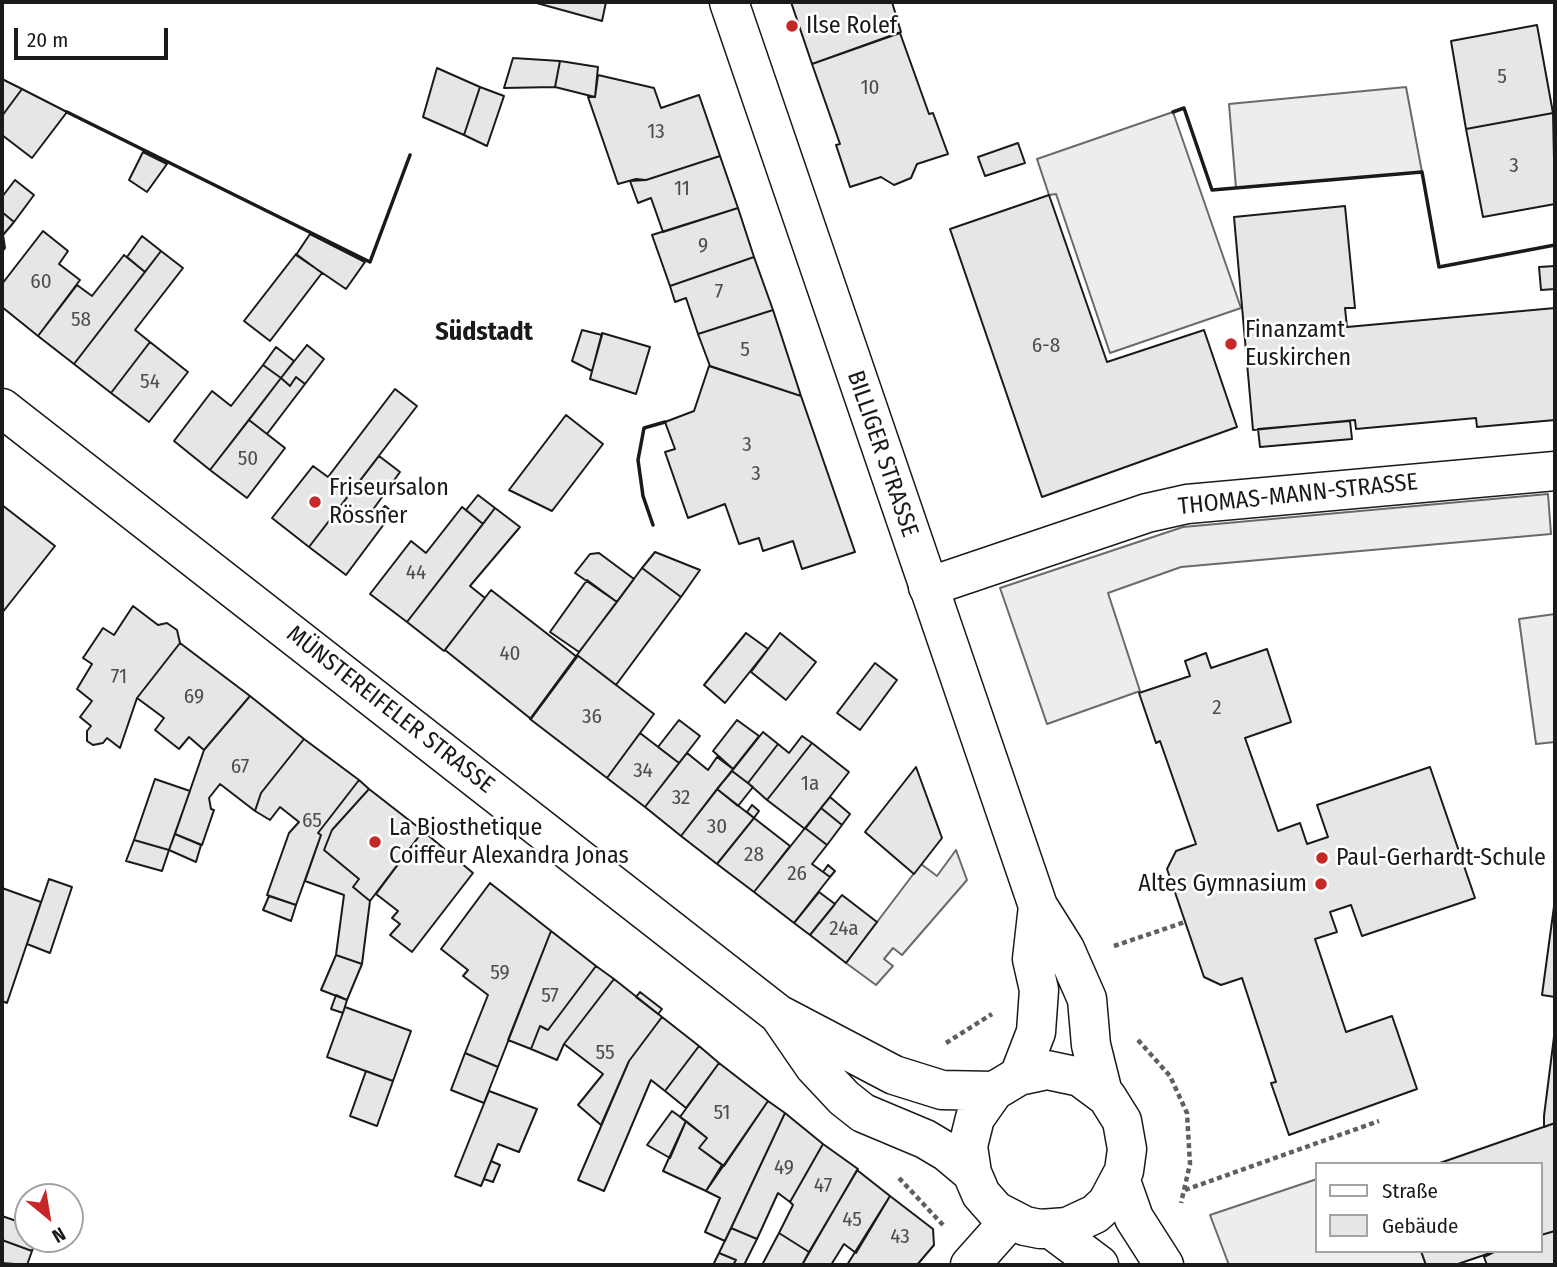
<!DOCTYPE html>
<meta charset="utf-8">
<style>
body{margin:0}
#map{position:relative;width:1557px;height:1267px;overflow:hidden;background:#fff;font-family:"Fira Sans Condensed",sans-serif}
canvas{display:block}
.frame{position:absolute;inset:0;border:4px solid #1a1a1a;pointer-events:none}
.legend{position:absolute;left:1315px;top:1162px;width:228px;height:91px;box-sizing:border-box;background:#fff;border:2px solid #a3a3a3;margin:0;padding:9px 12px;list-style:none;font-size:21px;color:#1a1a1a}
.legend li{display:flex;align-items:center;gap:14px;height:35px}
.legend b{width:35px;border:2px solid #a3a3a3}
.north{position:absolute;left:14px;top:1183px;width:70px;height:70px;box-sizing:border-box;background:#fff;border:2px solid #a3a3a3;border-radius:50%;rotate:150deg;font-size:19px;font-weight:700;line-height:28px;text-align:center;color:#1a1a1a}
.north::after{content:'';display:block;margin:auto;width:24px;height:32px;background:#c62828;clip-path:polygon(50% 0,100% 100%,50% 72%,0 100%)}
.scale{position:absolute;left:14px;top:28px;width:154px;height:32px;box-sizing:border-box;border:4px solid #1a1a1a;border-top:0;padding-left:9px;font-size:21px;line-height:24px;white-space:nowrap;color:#1a1a1a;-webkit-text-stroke:5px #fff;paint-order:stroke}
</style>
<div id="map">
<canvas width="1557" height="1267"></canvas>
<div class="frame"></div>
<ul class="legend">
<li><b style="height:9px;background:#fff"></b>Straße</li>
<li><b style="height:19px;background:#e6e6e6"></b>Gebäude</li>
</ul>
<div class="north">N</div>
<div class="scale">20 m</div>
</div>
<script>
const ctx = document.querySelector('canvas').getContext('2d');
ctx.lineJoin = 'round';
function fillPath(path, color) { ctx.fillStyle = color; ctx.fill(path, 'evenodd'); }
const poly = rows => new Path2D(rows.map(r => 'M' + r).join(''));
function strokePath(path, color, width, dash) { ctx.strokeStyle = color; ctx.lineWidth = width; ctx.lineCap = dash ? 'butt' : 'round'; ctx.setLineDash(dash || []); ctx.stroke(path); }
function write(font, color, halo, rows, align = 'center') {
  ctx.font = font + ' "Fira Sans Condensed",sans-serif'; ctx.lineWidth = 5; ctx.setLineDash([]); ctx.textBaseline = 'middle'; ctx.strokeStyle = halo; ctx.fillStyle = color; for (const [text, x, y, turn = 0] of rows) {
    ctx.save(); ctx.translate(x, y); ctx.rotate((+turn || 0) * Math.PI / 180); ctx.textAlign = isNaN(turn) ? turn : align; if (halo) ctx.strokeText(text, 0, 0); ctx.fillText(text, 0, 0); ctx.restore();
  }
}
const built = poly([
 [1406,87,1422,172,1236,188,1229,104,1406,87],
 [1173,112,1241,308,1110,353,1056,194,1049,195,1037,159,1173,112],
 [1548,494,1551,534,1181,567,1108,593,1140,691,1047,724,1000,588,1183,527,1548,494],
 [1555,614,1555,742,1536,744,1519,619,1555,614],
 [956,850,967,880,902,955,893,948,884,959,893,966,876,985,846,963,921,864,937,876,956,850],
 [1317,1179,1317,1251,1421,1251,1426,1265,1229,1265,1210,1215,1317,1179]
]);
const building = poly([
 [533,2,606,2,602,21,533,2],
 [791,2,892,2,901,32,812,64,791,2],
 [1537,25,1553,113,1466,129,1451,41,1537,25],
 [900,33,929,114,933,113,948,154,917,164,911,178,894,185,881,177,850,187,836,145,840,144,812,64,900,33],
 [513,58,560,61,555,87,504,88,513,58],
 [560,61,598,67,595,97,555,87,560,61],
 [437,68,480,87,464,135,423,117,437,68],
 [598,75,654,88,661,108,699,95,720,156,646,180,636,179,618,184,588,97,595,97,598,75],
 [2,79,22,89,2,116,2,79],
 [480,87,504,96,487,146,464,135,480,87],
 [22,89,67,112,32,158,2,135,2,116,22,89],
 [1553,113,1555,204,1483,217,1466,129,1553,113],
 [1018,143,1025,163,985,176,978,157,1018,143],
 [143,152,167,164,147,192,129,180,143,152],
 [720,156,738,208,663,232,651,198,638,203,630,181,646,180,720,156],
 [15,180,34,195,14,222,2,212,2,197,15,180],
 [1049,195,1107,362,1204,330,1237,427,1042,497,950,229,1049,195],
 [1345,206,1355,308,1345,308,1347,327,1555,308,1555,420,1477,427,1476,418,1356,429,1355,420,1253,430,1234,217,1345,206],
 [738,208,754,257,670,286,652,235,738,208],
 [2,212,14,222,3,235,5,248,2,252,2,212],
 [43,231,68,251,59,264,80,280,38,336,2,307,2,284,43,231],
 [310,234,365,262,346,289,296,255,310,234],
 [142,236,161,251,145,272,127,257,142,236],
 [161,251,183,268,135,330,150,342,111,393,74,364,161,251],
 [296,254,322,273,270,341,244,321,296,254],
 [124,255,145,272,74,364,38,336,77,285,92,296,124,255],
 [754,257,773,310,698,334,686,298,675,302,670,286,754,257],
 [1555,266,1555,289,1541,290,1539,267,1555,266],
 [773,310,801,396,710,366,698,334,773,310],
 [582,330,602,335,592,371,572,361,582,330],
 [602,333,650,347,636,394,590,379,602,333],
 [150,342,188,372,149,422,111,393,150,342],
 [307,345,324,359,305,384,296,377,290,386,281,378,307,345],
 [276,347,294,361,281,378,263,365,276,347],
 [263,365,281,378,210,470,174,441,212,391,231,406,263,365],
 [709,366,801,396,855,552,802,569,793,541,763,551,759,538,739,544,725,504,688,518,665,452,675,449,665,422,694,411,709,366],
 [296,377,305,384,267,434,249,420,281,378,290,386,296,377],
 [395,389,417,406,309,547,272,518,313,466,328,477,395,389],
 [566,415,603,444,552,511,509,490,566,415],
 [249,420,285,448,247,498,210,470,249,420],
 [1350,421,1352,439,1260,447,1258,429,1350,421],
 [379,456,400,472,372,511,377,515,385,506,393,512,346,575,309,547,379,456],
 [478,495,495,508,483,524,466,510,478,495],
 [2,505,55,546,2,613,2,505],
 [462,507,483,524,407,622,370,594,411,541,426,553,462,507],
 [495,508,520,527,470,586,485,598,444,651,407,622,495,508],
 [655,552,700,570,681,597,642,568,655,552],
 [599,553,634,579,617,602,575,573,590,554,599,553],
 [642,568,681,597,616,685,577,655,642,568],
 [587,580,617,602,579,652,550,632,587,580],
 [491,590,577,657,531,719,445,650,491,590],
 [133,606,158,625,167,623,177,630,180,643,137,698,120,748,107,738,103,743,93,745,87,741,87,731,91,726,80,717,92,701,77,689,92,664,83,658,103,628,114,635,133,606],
 [746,633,768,649,725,703,704,685,746,633],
 [780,633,816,662,786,700,751,672,780,633],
 [180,643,250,696,204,750,189,737,179,749,155,730,164,718,137,698,180,643],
 [1267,649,1291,722,1245,738,1278,831,1300,823,1307,844,1328,837,1317,805,1430,767,1475,898,1362,936,1351,905,1330,912,1337,932,1315,939,1346,1032,1392,1016,1417,1089,1289,1135,1271,1083,1276,1082,1242,978,1221,985,1204,977,1167,869,1176,851,1196,844,1160,741,1156,743,1139,693,1190,676,1185,661,1206,653,1211,668,1267,649],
 [577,655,654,714,607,778,530,719,577,655],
 [875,663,897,680,860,730,837,713,875,663],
 [250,696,304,739,261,793,255,811,220,784,209,798,211,809,214,810,202,845,175,834,204,750,250,696],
 [679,720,700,736,679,763,658,747,679,720],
 [737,720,759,736,733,769,713,751,737,720],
 [763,732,778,744,748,783,732,771,763,732],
 [640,733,679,763,645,807,607,778,640,733],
 [802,736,812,743,767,800,748,783,778,744,789,753,802,736],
 [304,739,359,780,318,833,321,835,296,905,267,895,289,833,299,822,280,807,270,820,255,811,261,793,304,739],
 [812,743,849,772,805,829,767,800,812,743],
 [687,753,708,770,717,757,733,769,681,836,645,807,687,753],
 [916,767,942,838,914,874,865,832,916,767],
 [732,771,753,787,738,806,717,789,732,771],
 [155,779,190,791,169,850,134,840,155,779],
 [359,780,369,789,332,830,324,850,359,879,353,887,370,901,362,964,336,955,344,895,305,881,321,835,318,833,359,780],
 [369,789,423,831,370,901,353,887,359,879,324,850,332,830,369,789],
 [717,789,754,818,717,864,681,836,717,789],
 [830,797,850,814,842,825,821,808,830,797],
 [752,805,759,811,754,818,747,812,752,805],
 [821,808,842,825,827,845,805,828,821,808],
 [754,818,790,846,754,892,717,864,754,818],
 [805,828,827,845,812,864,830,877,794,923,754,892,805,828],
 [423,831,473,873,412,952,390,935,400,924,392,918,398,911,376,894,423,831],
 [175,834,201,845,196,862,169,850,175,834],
 [134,840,169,850,162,871,126,861,134,840],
 [828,865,835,871,830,877,823,872,828,865],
 [49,879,72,887,50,953,27,944,49,879],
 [490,883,551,931,498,1067,465,1053,488,995,463,976,468,970,441,949,490,883],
 [2,888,41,902,7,1003,2,1001,2,888],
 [819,892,835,904,810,935,794,923,819,892],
 [842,895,877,922,846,963,810,935,842,895],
 [269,896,296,905,291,921,263,910,269,896],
 [1555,899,1555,997,1542,995,1555,899],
 [551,931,596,966,548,1030,540,1026,531,1049,508,1040,551,931],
 [336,955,362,964,347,1000,321,990,336,955],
 [596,966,614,979,564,1044,557,1060,531,1049,540,1026,548,1030,596,966],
 [614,979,662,1017,629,1061,601,1125,578,1105,603,1074,564,1044,614,979],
 [640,992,662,1009,658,1014,636,997,640,992],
 [336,995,347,1000,343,1013,331,1009,336,995],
 [345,1007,411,1031,393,1081,327,1057,345,1007],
 [662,1017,699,1046,665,1091,651,1080,604,1191,578,1180,629,1061,662,1017],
 [1555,1029,1555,1123,1544,1127,1544,1116,1555,1029],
 [699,1046,719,1063,686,1108,665,1091,699,1046],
 [465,1053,498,1067,484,1103,451,1090,465,1053],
 [719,1063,768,1101,724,1166,699,1148,707,1138,680,1117,719,1063],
 [366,1071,393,1081,377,1126,350,1116,366,1071],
 [489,1091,537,1109,519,1152,498,1144,481,1186,455,1176,489,1091],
 [768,1101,785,1113,725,1241,705,1232,720,1198,706,1191,768,1101],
 [672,1111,686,1121,670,1158,647,1145,672,1111],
 [785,1113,823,1144,790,1202,778,1193,757,1239,731,1228,785,1113],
 [686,1121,707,1138,699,1148,722,1165,706,1191,663,1171,686,1121],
 [1555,1123,1555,1231,1541,1235,1541,1164,1437,1164,1555,1123],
 [823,1144,858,1169,809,1252,779,1233,793,1205,790,1202,823,1144],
 [491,1161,500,1165,493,1182,484,1179,491,1161],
 [857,1170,890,1196,856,1253,844,1244,831,1265,802,1265,857,1170],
 [890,1196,933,1229,934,1245,917,1265,847,1265,890,1196],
 [2,1216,28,1225,28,1239,36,1239,32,1251,2,1240,2,1216],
 [731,1228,757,1239,744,1265,733,1265,736,1260,719,1253,731,1228],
 [1555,1231,1555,1265,1487,1265,1484,1257,1496,1251,1541,1251,1541,1235,1555,1231],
 [779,1233,809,1252,802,1265,762,1265,779,1233],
 [2,1240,32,1251,27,1265,2,1263,2,1240],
 [1421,1251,1496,1251,1455,1265,1426,1265,1421,1251],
 [719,1253,736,1260,733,1265,713,1265,719,1253]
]);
const path = poly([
 [1114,946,1185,922],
 [1138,1040,1170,1076,1187,1113,1190,1164,1181,1203],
 [946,1043,992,1014],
 [899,1178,943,1225],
 [1185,1190,1379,1121]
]);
const street = poly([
 [928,587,1147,513,1187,504,1555,471],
 [970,1265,1010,1220]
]);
const secondary = poly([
 [729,2,1038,906,1065,949,1087,999,1091,1045,1103,1093],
 [2,408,778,1014,894,1075,942,1090,994,1091],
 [781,1018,814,1066,844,1098,863,1113,925,1139,947,1152,972,1173,981,1194,996,1211,1025,1226,1040,1229,1067,1227,1095,1214,1107,1203,1124,1171,1127,1149,1122,1121,1107,1097,1080,1077,1047,1070,1019,1076,994,1091,975,1118,968,1146,972,1173],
 [1019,1076,1036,1032,1039,990,1032,959,1038,906],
 [1121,1181,1134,1218,1164,1265],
 [1051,1229,1099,1265]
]);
const wall = poly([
 [67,112,370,262,410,155],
 [1173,112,1184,108,1212,190,1422,172,1439,267,1555,245],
 [653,525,643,496,638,460,644,428,665,422]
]);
const markers = [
 [792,26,7,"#c62828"],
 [1231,344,7,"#c62828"],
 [315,502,7,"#c62828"],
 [375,842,7,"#c62828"],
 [1322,858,7,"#c62828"],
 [1321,884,7,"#c62828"]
];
const numberNames = [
 ["5",1502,77],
 ["10",870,88],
 ["13",656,132],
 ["3",1514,166],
 ["11",682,189],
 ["9",703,246],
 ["60",41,282],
 ["7",719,292],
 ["58",81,320],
 ["6-8",1046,346],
 ["5",745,350],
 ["54",150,382],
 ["3",747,445],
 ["50",248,459],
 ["3",756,474],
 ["44",416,573],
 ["40",510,654],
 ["71",119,677],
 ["69",194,697],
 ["2",1217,708],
 ["36",592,717],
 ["67",240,767],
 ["34",643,771],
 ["1a",810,784],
 ["32",681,798],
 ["65",312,821],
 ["30",717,827],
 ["28",754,855],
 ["26",797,874],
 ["24a",844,929],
 ["59",500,973],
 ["57",550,996],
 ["55",605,1053],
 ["51",722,1113],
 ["49",784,1168],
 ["47",823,1186],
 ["45",852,1220],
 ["43",900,1237]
];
const poiNames = [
 ["Ilse Rolef",806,26],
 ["Finanzamt",1245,330],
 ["Euskirchen",1245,358],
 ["Friseursalon",329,488],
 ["Rössner",329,516],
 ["La Biosthetique",389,828],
 ["Coiffeur Alexandra Jonas",389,856],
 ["Paul-Gerhardt-Schule",1336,858],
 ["Altes Gymnasium",1307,884,"right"]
];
const streetNames = [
 ["BILLIGER STRASSE",882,454,71],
 ["THOMAS-MANN-STRASSE",1298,495,-6],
 ["MÜNSTEREIFELER STRASSE",390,710,38]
];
const neighbourhoodNames = [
 ["Südstadt",484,333]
];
fillPath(built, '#ededed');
strokePath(built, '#6a6a6a', 2);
fillPath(building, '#e6e6e6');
strokePath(building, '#1a1a1a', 2);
strokePath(street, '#1a1a1a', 41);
strokePath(secondary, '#1a1a1a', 41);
strokePath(path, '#5f5f5f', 4.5, [5, 3.5]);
strokePath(street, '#fff', 38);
strokePath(secondary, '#fff', 38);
strokePath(wall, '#1a1a1a', 3.5);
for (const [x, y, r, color] of markers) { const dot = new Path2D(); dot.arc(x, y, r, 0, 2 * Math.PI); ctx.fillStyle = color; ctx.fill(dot); strokePath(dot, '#fff', 2.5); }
write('21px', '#4d4d4d', null, numberNames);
write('24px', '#1a1a1a', '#fff', poiNames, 'left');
write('24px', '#1a1a1a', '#fff', streetNames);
write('bold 26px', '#1a1a1a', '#fff', neighbourhoodNames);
</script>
